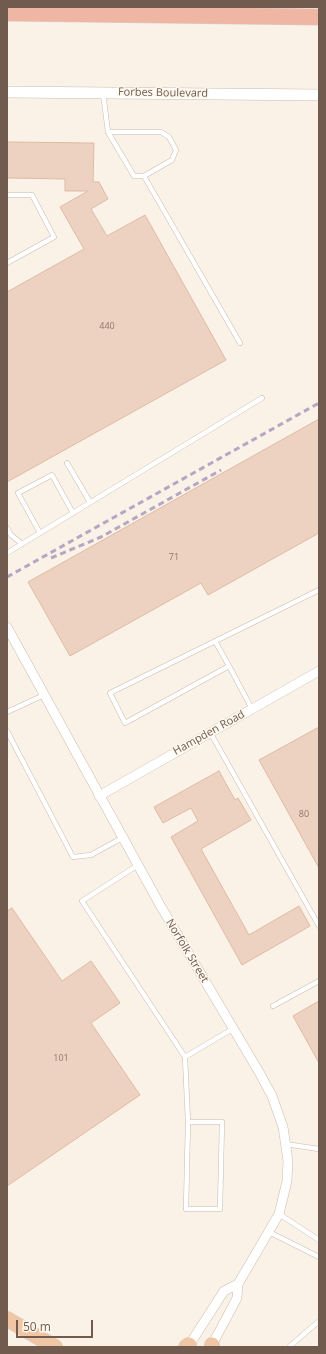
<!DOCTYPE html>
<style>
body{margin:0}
#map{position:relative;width:326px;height:1354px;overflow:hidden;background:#faf2e7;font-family:"Open Sans",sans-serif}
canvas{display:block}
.frame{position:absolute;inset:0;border:8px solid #715a4e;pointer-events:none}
.scale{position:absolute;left:16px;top:1320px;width:77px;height:18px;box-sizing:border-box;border:2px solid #715a4e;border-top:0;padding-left:5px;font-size:12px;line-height:14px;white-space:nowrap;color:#715a4e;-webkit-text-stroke:3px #fdf7ed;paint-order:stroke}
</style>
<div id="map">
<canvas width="326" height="1354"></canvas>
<div class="frame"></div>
<div class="scale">50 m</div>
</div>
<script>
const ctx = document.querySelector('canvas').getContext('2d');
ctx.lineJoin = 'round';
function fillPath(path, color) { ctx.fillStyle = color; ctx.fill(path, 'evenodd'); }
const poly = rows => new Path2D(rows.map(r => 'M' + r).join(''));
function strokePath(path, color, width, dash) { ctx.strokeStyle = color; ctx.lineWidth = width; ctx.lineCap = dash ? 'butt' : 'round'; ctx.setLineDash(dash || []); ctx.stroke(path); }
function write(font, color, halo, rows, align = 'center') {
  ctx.font = font + ' "Open Sans",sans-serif'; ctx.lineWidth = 3; ctx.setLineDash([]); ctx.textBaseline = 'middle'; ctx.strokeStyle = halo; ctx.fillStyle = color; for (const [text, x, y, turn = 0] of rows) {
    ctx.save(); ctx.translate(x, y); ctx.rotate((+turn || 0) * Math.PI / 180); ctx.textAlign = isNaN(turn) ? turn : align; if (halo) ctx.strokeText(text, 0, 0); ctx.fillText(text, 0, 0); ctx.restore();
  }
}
const building = poly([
 [7,142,94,143,93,182,99,182,108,199,91,209,107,236,145,215,226,360,7,482,7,292,84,249,60,207,88,191,65,191,65,179,7,178,7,142],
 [319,419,319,533,208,595,201,583,70,656,28,582,319,419],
 [319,727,319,868,259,760,319,727],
 [219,771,235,800,238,798,251,820,201,849,249,935,299,906,310,926,242,965,171,837,198,821,191,808,163,823,154,807,219,771],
 [12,908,62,981,91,961,120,1003,91,1023,140,1095,7,1186,7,911,12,908],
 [319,1001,319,1063,293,1016,319,1001]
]);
const service = poly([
 [103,93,108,132,134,176,144,176,240,343],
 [108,132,161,132,169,137,176,150,172,160,144,176],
 [7,195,32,195,54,237,7,263],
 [67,463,90,502],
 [7,528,11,535,22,544],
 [40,533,18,493,52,475,73,513],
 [7,553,262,398],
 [215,641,229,666],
 [252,709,229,666,125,723,110,693,319,590],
 [7,712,44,695],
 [7,731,73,857,91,855,122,838],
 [210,732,319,926],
 [138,865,82,901,185,1057,234,1028],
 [273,1006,319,981],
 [185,1057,188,1122,186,1209,220,1209,222,1122,188,1122],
 [285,1144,319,1149],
 [279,1214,319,1240],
 [269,1232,319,1257],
 [289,1347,319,1321]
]);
const minor = poly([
 [7,627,160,905,259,1072,272,1096,283,1127,288,1161,287,1181,279,1214,238,1284,237,1298,211,1347],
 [99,796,319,671],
 [188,1347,224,1291,238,1284]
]);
const tertiary = poly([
 [7,92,319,95]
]);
const trunk = poly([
 [7,1319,55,1347],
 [186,1347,189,1345],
 [212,1347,212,1345]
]);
const motorway = poly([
 [7,13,319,17]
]);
const rail = poly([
 [51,558,101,537,221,470],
 [7,577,319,403]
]);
const numberNames = [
 ["440",107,326],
 ["71",174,557],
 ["80",304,814],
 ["101",61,1058]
];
const streetNames = [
 ["Forbes Boulevard",163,93,1],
 ["Hampden Road",209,733,-29],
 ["Norfolk Street",187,951,59]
];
fillPath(building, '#edd2c1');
strokePath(building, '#deb9a3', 1);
strokePath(service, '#cbbaae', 5.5);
strokePath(minor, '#cbbaae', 10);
strokePath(tertiary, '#cbbaae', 12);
strokePath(trunk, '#d7d1cd', 16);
strokePath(motorway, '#d7d1cd', 17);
strokePath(service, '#fff', 4.5);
strokePath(minor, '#fff', 9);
strokePath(tertiary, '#fff', 11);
strokePath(trunk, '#f1c6a4', 15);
strokePath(motorway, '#efb6a4', 16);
strokePath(rail, '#b5a6c3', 3, [6, 4]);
write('9px', '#90786b', null, numberNames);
write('11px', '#715a4e', '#fdf7ed', streetNames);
</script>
